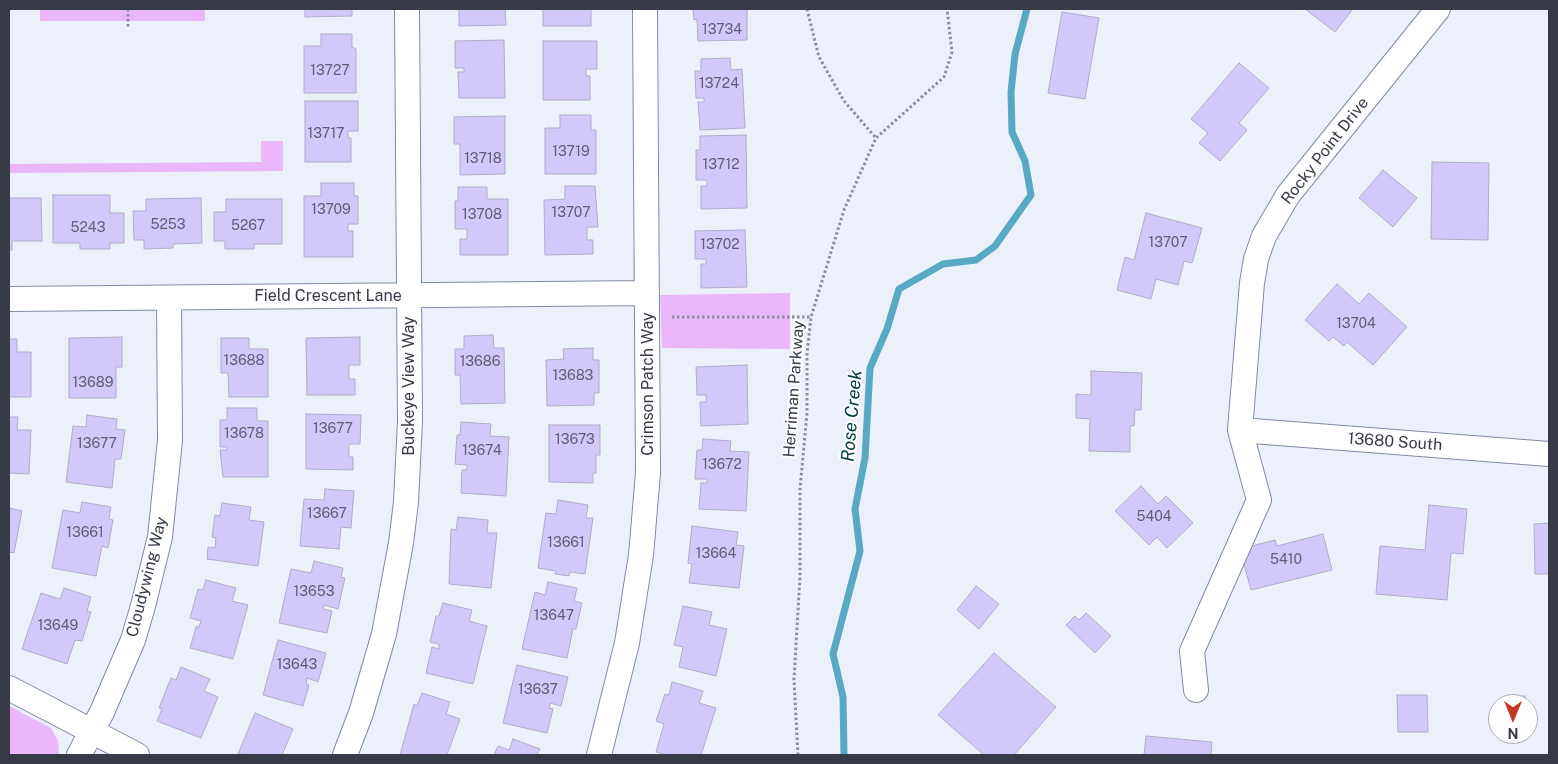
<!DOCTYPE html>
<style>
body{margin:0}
#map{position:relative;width:1558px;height:764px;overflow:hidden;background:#ebf0fb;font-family:"Public Sans",sans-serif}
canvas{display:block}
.frame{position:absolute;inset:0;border:10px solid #373b47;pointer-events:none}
.north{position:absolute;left:1488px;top:694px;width:50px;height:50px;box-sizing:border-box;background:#fdfdfd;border:1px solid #aeafb4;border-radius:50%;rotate:180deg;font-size:14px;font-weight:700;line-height:20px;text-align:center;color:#373b47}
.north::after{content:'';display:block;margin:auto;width:18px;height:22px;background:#c33724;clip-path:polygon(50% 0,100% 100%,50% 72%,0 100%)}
</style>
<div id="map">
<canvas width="1558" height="764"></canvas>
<div class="frame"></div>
<div class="north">N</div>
</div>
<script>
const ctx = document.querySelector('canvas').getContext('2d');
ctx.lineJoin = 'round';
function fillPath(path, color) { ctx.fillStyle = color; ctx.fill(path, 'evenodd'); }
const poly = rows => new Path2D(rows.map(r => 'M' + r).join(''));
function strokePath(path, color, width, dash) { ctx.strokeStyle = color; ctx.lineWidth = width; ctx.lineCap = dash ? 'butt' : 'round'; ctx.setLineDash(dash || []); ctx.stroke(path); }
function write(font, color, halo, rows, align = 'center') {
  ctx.font = font + ' "Public Sans",sans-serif'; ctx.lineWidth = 4; ctx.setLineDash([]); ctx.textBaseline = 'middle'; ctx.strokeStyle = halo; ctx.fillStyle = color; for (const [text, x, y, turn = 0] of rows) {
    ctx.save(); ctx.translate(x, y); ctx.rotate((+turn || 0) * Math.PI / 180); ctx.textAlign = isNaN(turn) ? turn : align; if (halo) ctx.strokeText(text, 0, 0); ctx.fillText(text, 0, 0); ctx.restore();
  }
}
const green = poly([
 [40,9,205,9,205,21,40,21],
 [261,141,283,141,283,171,9,173,9,164,261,162],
 [790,293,790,349,662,348,660,295],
 [9,706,51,728,58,741,59,755,9,755]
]);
const stream = poly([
 [844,755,843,697,833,654,860,551,855,509,865,458,870,368,887,329,899,289,943,264,976,260,995,246,1031,195,1025,161,1012,132,1011,92,1015,54,1027,9]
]);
const building = poly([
 [305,9,352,9,352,16,305,17,305,9],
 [459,9,505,9,506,25,459,26,459,9],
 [543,9,591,9,591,26,543,26,543,9],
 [693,9,747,9,747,40,698,41,697,19,694,20,693,9],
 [1305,9,1353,9,1335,32,1305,9],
 [1062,12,1099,18,1085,99,1048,93,1062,12],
 [321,34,352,34,352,47,356,49,356,93,304,93,304,46,321,46,321,34],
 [504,40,505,98,459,98,458,72,464,72,464,68,455,68,455,41,504,40],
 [543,41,597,41,597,69,586,69,586,76,590,76,590,100,543,100,543,41],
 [730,58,731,70,742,69,745,128,700,130,698,102,704,102,704,98,696,98,695,71,701,71,701,59,730,58],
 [1239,63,1269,88,1239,123,1247,130,1220,161,1199,143,1208,133,1191,119,1239,63],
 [305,101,358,101,358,131,348,131,348,138,351,138,351,162,305,162,305,101],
 [560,115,591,115,591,130,596,130,596,174,545,174,545,128,560,128,560,115],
 [505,116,505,174,460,175,460,144,454,144,454,117,505,116],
 [746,135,747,208,701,209,701,186,707,186,707,180,696,180,696,150,700,150,700,136,746,135],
 [1432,162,1489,163,1488,240,1431,239,1432,162],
 [1383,170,1417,198,1393,227,1359,198,1383,170],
 [321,183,354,183,354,196,358,196,358,224,348,224,348,231,353,231,353,257,304,257,304,196,321,196,321,183],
 [565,186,595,186,598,227,587,227,587,240,593,240,593,254,545,255,544,200,565,199,565,186],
 [458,187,487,187,487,199,508,199,508,255,460,255,460,239,467,239,467,229,455,229,455,201,458,201,458,187],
 [53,195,110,195,110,213,124,213,124,243,110,243,110,249,80,249,80,243,53,243,53,195],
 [9,198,41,198,42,241,12,241,12,250,9,250,9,198],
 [201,198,202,243,173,244,173,248,144,249,144,240,134,240,133,211,146,211,146,199,201,198],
 [226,199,282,199,282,244,254,244,254,249,225,249,225,241,214,241,214,212,226,212,226,199],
 [1146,213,1202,228,1192,263,1184,261,1178,285,1156,279,1151,299,1117,290,1125,257,1134,260,1146,213],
 [745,230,747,287,701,288,701,264,706,264,706,259,695,259,695,231,745,230],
 [1337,284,1359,304,1369,293,1407,327,1373,365,1347,342,1344,346,1333,337,1329,341,1305,320,1337,284],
 [493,335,494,348,504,348,505,403,461,404,460,375,455,375,455,349,464,349,464,336,493,335],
 [122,337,122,367,116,367,116,398,69,398,69,338,122,337],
 [360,337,360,365,349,365,349,379,355,379,355,395,307,395,306,338,360,337],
 [221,338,249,338,249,349,268,349,268,397,229,397,228,373,221,373,221,338],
 [9,339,17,339,17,352,31,352,31,397,9,397,9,339],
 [593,348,593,360,599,360,599,393,594,393,594,405,547,406,546,360,564,359,563,349,593,348],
 [747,365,748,424,701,426,700,402,706,402,706,395,697,395,696,367,747,365],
 [1091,371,1142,373,1141,410,1135,410,1134,426,1130,426,1130,452,1089,451,1090,419,1076,418,1076,394,1091,395,1091,371],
 [227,408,257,408,257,421,268,421,268,477,223,477,220,450,227,450,227,447,220,447,220,420,227,420,227,408],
 [306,414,361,415,360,444,349,444,349,457,353,457,353,470,306,469,306,414],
 [87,415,117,419,116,429,125,430,121,459,115,459,112,488,66,482,73,426,86,427,87,415],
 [9,417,18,417,17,430,31,430,29,474,9,473,9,417],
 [461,422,491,424,490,436,509,437,506,496,461,493,462,470,467,470,467,465,455,464,457,435,460,435,461,422],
 [549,425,600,425,600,455,596,455,596,473,593,473,593,483,549,482,549,425],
 [703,439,731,441,730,451,749,452,746,511,699,509,701,483,707,483,707,479,695,479,697,450,702,450,703,439],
 [1141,486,1158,504,1166,496,1193,523,1167,548,1157,537,1149,545,1115,511,1141,486],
 [325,489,354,491,351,528,341,527,339,549,300,546,304,499,324,500,325,489],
 [558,500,588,505,586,518,593,518,585,574,570,572,569,576,555,574,556,571,538,568,546,513,556,514,558,500],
 [82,502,111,507,109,519,113,520,108,548,102,546,96,576,52,568,63,510,80,513,82,502],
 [222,503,251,507,249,520,264,522,258,566,207,559,208,547,215,548,216,538,212,537,215,515,220,516,222,503],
 [1429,505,1467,509,1463,554,1451,553,1447,600,1376,594,1380,546,1425,550,1429,505],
 [9,508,22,511,14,553,9,552,9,508],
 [458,517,488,520,487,533,497,533,491,588,449,584,451,529,456,530,458,517],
 [1549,523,1549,574,1535,574,1534,524,1549,523],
 [692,526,738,532,736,545,744,546,739,588,689,583,692,564,688,563,692,526],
 [1323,534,1332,570,1251,590,1240,549,1275,540,1277,546,1323,534],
 [314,561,343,568,341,577,345,578,338,609,324,605,323,609,332,611,327,633,279,623,291,569,311,573,314,561],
 [206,580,236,588,232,601,248,605,233,659,190,648,196,627,199,627,201,621,190,618,198,589,203,590,206,580],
 [548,582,577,588,574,601,582,603,576,629,573,629,567,658,522,649,535,592,545,595,548,582],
 [976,586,999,604,979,629,957,610,976,586],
 [64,588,91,597,87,611,91,612,82,641,75,640,67,664,22,649,41,593,60,599,64,588],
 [443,603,472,610,469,621,487,626,473,684,426,673,432,647,439,649,439,644,430,642,436,616,439,616,443,603],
 [683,606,712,612,709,625,727,629,716,676,679,667,683,647,674,645,683,606],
 [1086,613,1111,636,1095,653,1066,625,1075,616,1079,620,1086,613],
 [278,640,326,653,318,682,307,678,306,684,309,685,303,706,263,695,278,640],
 [994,653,1056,707,1014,755,984,755,938,715,994,653],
 [517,665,568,677,561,706,550,703,549,708,553,709,547,733,503,723,517,665],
 [181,667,210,679,204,691,218,697,201,738,157,721,162,709,159,708,171,678,176,680,181,667],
 [672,682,703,691,699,703,716,708,701,755,668,755,656,752,664,724,656,721,665,694,669,695,672,682],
 [422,693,450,702,446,714,460,719,447,755,400,755,414,704,417,706,422,693],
 [1397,695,1427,695,1428,732,1398,732,1397,695],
 [1525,696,1525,704,1514,704,1514,697,1525,696],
 [255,713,293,729,282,755,238,754,255,713],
 [1146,736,1212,742,1211,755,1144,755,1146,736],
 [513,739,540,749,537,755,494,755,498,746,509,750,513,739]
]);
const path = poly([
 [128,9,128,27],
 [807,9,819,57,844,101,876,138],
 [672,317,811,317],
 [798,755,794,680,800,576,800,489,807,413,807,354,811,317,844,210,876,138,944,77,952,52,947,9]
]);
const minor = poly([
 [9,299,647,293],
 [1240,430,1549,454],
 [9,688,137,755],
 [1196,690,1192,651,1259,500,1240,430,1252,283,1256,259,1264,236,1288,195,1438,9],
 [79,755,102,712,133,640,143,606,160,537,170,440,169,298],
 [345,755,361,713,384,634,401,543,406,502,410,421,407,9],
 [599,755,627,643,641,555,648,473,645,9]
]);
const numberNames = [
 ["13734",722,30],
 ["13727",330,71],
 ["13724",719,84],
 ["13717",326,134],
 ["13719",571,152],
 ["13718",483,159],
 ["13712",721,165],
 ["13709",331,210],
 ["13707",571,213],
 ["13708",482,215],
 ["5253",168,225],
 ["5267",248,226],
 ["5243",88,228],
 ["13707",1168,243],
 ["13702",720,245],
 ["13704",1356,324],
 ["13688",244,361],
 ["13686",480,362],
 ["13683",573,376],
 ["13689",93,383],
 ["13677",333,429],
 ["13678",244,434],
 ["13673",575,440],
 ["13677",97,444],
 ["13674",482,451],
 ["13672",722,465],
 ["13667",327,514],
 ["5404",1154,517],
 ["13661",85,533],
 ["13661",566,543],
 ["13664",716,554],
 ["5410",1286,560],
 ["13653",314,592],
 ["13647",554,616],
 ["13649",58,626],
 ["13643",297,665],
 ["13637",538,690]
];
const streetNames = [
 ["Rocky Point Drive",1325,151,-52],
 ["Field Crescent Lane",328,296],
 ["Crimson Patch Way",648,384,-90],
 ["Buckeye View Way",409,386,-90],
 ["Herriman Parkway",794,389,-86],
 ["13680 South",1395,442,4],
 ["Cloudywing Way",147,577,-76]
];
const waterNames = [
 ["Rose Creek",852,416,-85]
];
fillPath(green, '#eab7fb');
strokePath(stream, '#58aac4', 7);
fillPath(building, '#d2c9fa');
strokePath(building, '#b0acc8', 1);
strokePath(minor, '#808aa4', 26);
strokePath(path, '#8b8f9b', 3, [2.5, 2.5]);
strokePath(minor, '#fff', 24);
write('14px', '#5e5e74', null, numberNames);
write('16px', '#373b47', '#fdfdfd', streetNames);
write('italic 18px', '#033b48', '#fdfdfd', waterNames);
</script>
